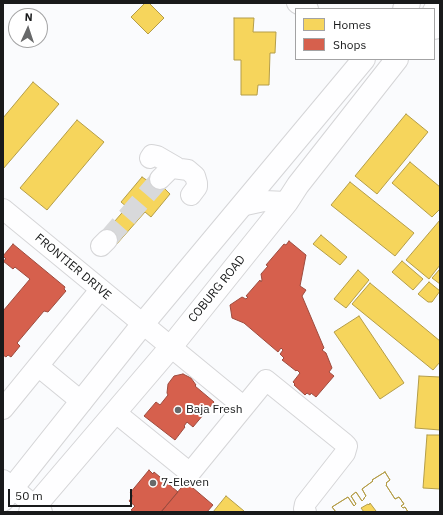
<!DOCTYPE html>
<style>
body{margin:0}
#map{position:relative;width:443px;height:515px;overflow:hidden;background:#fafbfd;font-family:"IBM Plex Sans",sans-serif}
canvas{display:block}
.frame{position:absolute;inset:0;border:4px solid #191a1b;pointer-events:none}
.legend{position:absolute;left:295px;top:8px;width:140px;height:52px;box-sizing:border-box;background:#fff;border:1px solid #a3a3a4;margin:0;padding:5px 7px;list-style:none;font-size:12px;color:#191a1b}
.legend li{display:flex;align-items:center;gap:8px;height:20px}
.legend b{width:20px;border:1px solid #a3a3a4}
.north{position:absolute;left:8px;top:8px;width:40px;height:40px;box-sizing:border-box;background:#fff;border:1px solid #a3a3a4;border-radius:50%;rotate:3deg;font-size:11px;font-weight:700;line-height:16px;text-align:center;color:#191a1b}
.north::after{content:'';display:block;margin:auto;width:14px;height:18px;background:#68696a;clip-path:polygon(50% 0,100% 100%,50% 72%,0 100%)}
.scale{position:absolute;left:8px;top:489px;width:124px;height:18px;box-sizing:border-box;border:2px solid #191a1b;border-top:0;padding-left:5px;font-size:12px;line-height:14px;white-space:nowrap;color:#191a1b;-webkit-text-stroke:3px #fff;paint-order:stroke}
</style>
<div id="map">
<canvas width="443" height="515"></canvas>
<div class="frame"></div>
<ul class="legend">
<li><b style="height:11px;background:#f6d55c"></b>Homes</li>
<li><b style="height:11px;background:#d6604d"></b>Shops</li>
</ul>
<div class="north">N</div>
<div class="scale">50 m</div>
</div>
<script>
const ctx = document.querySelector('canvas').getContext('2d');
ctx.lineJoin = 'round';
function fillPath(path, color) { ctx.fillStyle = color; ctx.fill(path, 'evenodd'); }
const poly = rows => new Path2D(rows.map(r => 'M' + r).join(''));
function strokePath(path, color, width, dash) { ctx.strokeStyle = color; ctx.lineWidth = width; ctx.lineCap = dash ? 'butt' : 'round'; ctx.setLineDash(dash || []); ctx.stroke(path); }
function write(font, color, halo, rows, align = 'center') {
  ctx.font = font + ' "IBM Plex Sans",sans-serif'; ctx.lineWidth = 4; ctx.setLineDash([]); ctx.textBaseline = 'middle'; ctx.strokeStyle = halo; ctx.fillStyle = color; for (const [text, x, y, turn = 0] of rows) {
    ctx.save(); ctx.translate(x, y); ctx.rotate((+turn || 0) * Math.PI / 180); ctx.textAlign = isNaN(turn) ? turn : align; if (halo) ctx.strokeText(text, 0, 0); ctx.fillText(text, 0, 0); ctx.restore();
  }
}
const homes = poly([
 [145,3,149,3,164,18,148,34,131,17,145,3],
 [234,18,254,18,253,32,276,32,275,53,270,53,269,85,258,85,257,95,241,95,241,60,234,60,234,18],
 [33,82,59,104,3,169,3,118,33,82],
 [406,114,428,132,377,194,355,176,406,114],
 [77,120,104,142,47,210,20,188,77,120],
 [410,162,440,187,440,209,432,217,392,183,410,162],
 [142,177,148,181,151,177,165,187,164,188,170,194,151,217,145,212,115,246,102,236,127,207,121,202,142,177],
 [350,182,414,233,395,256,331,205,350,182],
 [440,220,440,265,429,279,406,260,440,220],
 [321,235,347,257,340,265,313,244,321,235],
 [402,261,423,279,413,290,392,272,402,261],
 [440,269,440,284,432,278,440,269],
 [358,270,369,280,346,308,334,299,358,270],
 [429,282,440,291,432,302,428,302,418,294,429,282],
 [370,283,440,341,440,362,433,370,352,304,370,283],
 [359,316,404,383,380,399,334,332,359,316],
 [419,376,440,377,440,430,415,428,419,376],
 [427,435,440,435,440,489,423,488,427,435],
 [385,472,390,480,386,483,387,484,386,485,395,499,399,497,404,504,401,506,403,508,405,507,408,512,374,512,376,511,370,503,369,505,368,504,361,508,364,512,336,512,332,507,348,497,354,506,356,504,351,496,356,492,362,501,364,499,364,498,366,496,362,489,373,481,372,480,385,472],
 [385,472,390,480,386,483,387,484,386,485,395,499,399,497,404,504,401,506,403,508,405,507,408,512,336,512,332,507,348,497,354,506,356,504,351,496,356,492,362,501,364,499,364,498,366,496,362,489,373,481,372,480,385,472],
 [226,496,244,511,243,512,213,512,226,496]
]);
const shops = poly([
 [289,241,306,255,300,286,306,290,302,296,324,348,322,350,326,353,332,368,329,372,334,376,316,397,311,393,310,395,307,393,305,395,294,385,295,384,293,382,300,373,297,370,296,371,282,360,284,358,280,354,283,350,281,348,278,352,244,323,232,318,230,305,242,297,246,299,248,297,246,296,260,280,261,282,262,280,261,274,268,266,266,265,284,244,286,245,289,241],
 [13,244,65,287,64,289,66,291,48,312,44,311,17,343,20,346,11,357,8,355,6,357,3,355,3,311,30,279,15,267,13,269,3,261,6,259,3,256,13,244],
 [183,374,191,378,196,385,195,386,214,402,193,427,187,422,184,426,185,427,175,440,144,416,156,402,160,405,168,395,167,393,168,384,174,376,183,374],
 [149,470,153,474,154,472,178,492,161,512,134,512,131,510,135,506,129,501,133,496,130,493,149,470],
 [186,482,213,505,207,512,161,512,186,482]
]);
const minorTunnel = poly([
 [107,240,160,179]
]);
const minor = poly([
 [297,3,308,9],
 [434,29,440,28],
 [150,158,152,155,157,156,176,167],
 [160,179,170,169,173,168,188,170,195,176,197,183,197,187,191,195],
 [241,206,264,201,287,202],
 [3,209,244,407],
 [101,246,107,240],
 [38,366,82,402],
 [3,409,100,290],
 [116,413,190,473,266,380,344,443,347,446,345,453,305,504,304,509,306,512],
 [3,480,42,512]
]);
const major = poly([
 [404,9,409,3],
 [434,11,440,4],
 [3,500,142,325,364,59],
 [30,512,170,348,287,202,298,185,397,59]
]);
const markers = [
 [178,410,4,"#68696a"],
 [153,483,4,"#68696a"]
];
const streetNames = [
 ["FRONTIER DRIVE",73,267,40],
 ["COBURG ROAD",217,289,-51]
];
const poiNames = [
 ["Baja Fresh",186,410],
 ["7-Eleven",161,483]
];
fillPath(homes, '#f6d55c');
strokePath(homes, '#b49d48', 1);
fillPath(shops, '#d6604d');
strokePath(shops, '#9d4b3e', 1);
strokePath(minorTunnel, '#d8d9db', 20, [20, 10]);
strokePath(minor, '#d5d5d7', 22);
strokePath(major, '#d5d5d7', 24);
strokePath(minor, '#fefeff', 20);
strokePath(major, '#fefeff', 22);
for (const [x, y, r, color] of markers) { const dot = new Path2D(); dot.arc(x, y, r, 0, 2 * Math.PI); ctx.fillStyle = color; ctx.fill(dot); strokePath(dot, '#fff', 1.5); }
write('12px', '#191a1b', '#fff', streetNames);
write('12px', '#191a1b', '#fff', poiNames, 'left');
</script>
